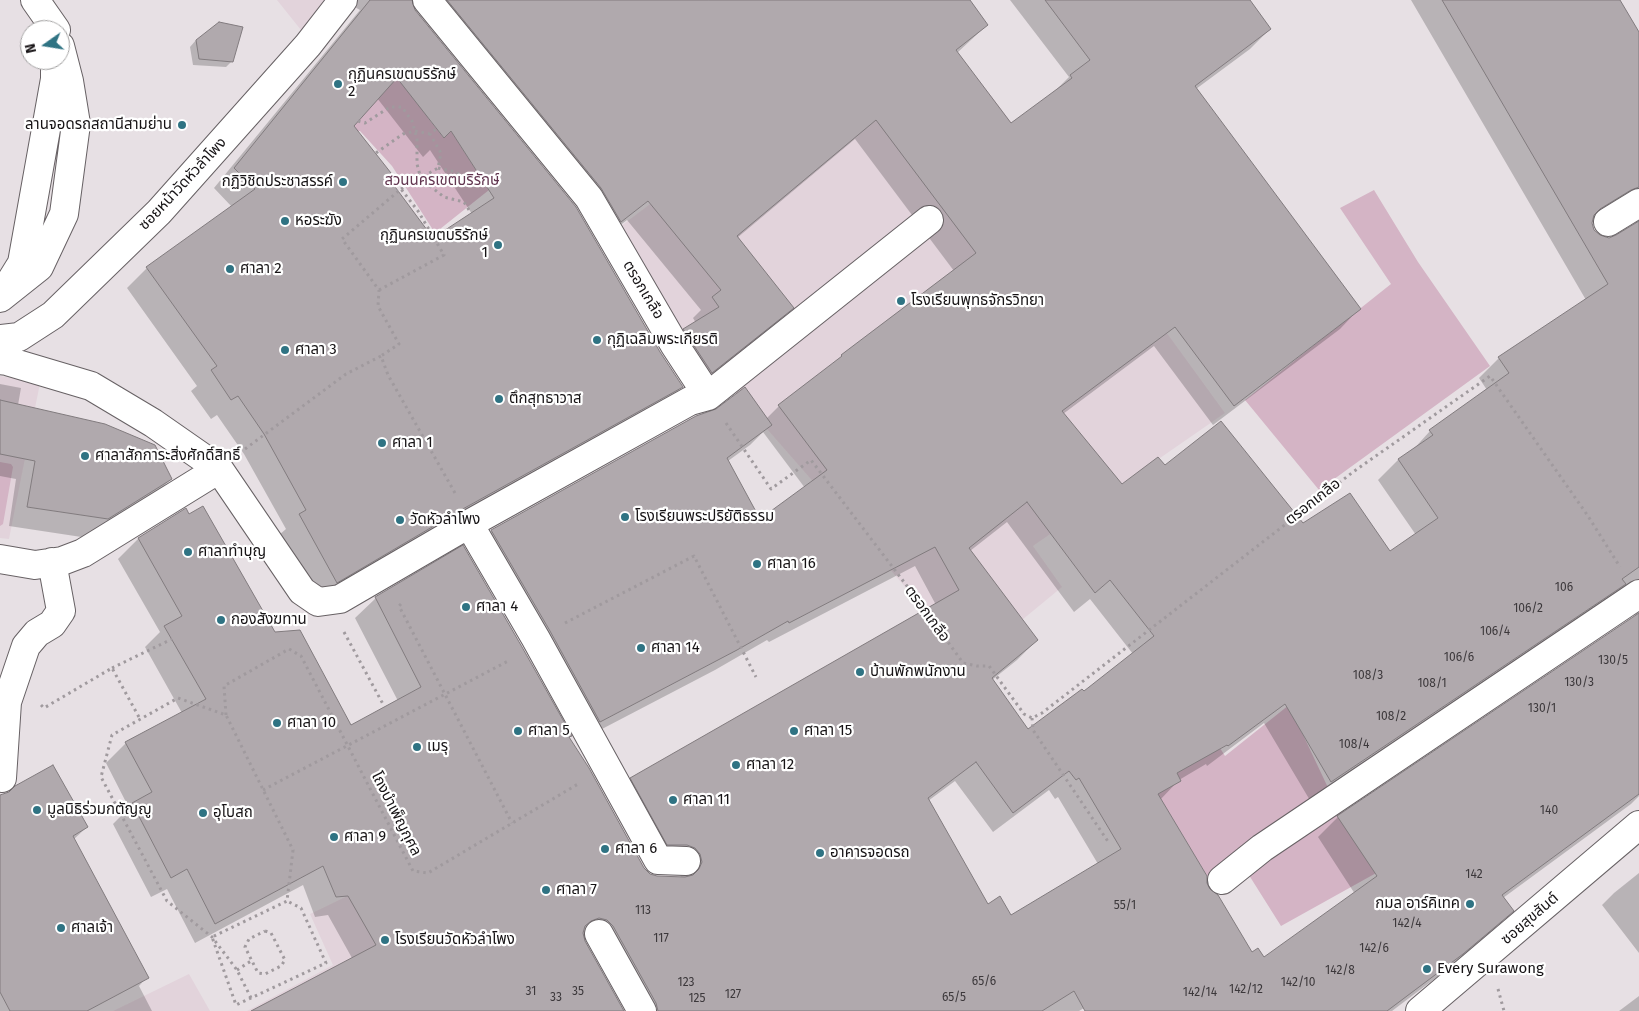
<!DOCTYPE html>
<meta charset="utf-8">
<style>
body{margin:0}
#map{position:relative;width:1639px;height:1011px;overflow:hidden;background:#e7e0e4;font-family:"Fira Sans",sans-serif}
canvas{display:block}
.north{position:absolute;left:20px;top:20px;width:50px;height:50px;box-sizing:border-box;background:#fff;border:1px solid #a2a1a1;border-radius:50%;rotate:257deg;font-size:14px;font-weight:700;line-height:20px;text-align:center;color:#161315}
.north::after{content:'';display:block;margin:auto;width:18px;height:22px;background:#2f7383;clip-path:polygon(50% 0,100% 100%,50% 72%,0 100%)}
</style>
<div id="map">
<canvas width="1639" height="1011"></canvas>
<div class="north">N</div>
</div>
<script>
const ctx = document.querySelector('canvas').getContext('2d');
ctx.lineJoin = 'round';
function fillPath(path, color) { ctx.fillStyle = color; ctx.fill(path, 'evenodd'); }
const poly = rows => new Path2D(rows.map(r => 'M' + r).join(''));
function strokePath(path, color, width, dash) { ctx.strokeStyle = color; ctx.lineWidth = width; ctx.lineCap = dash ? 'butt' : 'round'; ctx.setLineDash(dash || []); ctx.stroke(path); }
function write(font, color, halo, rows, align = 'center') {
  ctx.font = font + ' "Fira Sans","Noto Sans Thai",sans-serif'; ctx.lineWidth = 4.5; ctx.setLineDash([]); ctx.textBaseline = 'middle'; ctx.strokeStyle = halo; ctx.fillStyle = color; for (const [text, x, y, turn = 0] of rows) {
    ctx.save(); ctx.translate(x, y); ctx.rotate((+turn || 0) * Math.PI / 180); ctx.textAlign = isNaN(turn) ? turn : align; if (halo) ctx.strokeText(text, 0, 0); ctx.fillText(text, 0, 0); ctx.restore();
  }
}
const built = poly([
 [277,0,329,0,305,35],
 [913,13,979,80,1060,186,1225,413,1033,546,1062,587,971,662,718,373,706,380,617,229,879,31],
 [0,376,40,383,9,539,0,538],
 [391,875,476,1011,247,1011,333,965,310,914],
 [189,974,210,1011,113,1011]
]);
const green = poly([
 [392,64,434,111,428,118,443,137,451,131,489,190,435,233,392,166,360,131,346,134],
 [1374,190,1418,262,1490,366,1319,490,1245,400,1391,284,1340,208],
 [0,462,11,464,13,467,3,524,0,526],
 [1289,705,1331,794,1378,872,1281,926,1247,872,1218,894,1156,792,1210,732,1225,756]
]);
const shadow = poly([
 [342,0,968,0,987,25,957,53,1011,125,1053,93,1069,77,1010,0,1249,0,1270,29,1250,49,1196,89,1360,308,1340,329,1213,425,1154,346,1063,414,1122,486,1165,467,1303,525,1390,552,1416,535,1378,480,1398,460,1411,452,1430,431,1487,390,1479,378,1499,358,1586,300,1411,0,1619,0,1639,34,1639,796,1631,804,1503,898,1512,911,1492,931,1441,974,1392,1011,1169,1011,1264,958,1355,894,1318,837,1338,817,1634,618,1635,614,1632,606,1311,802,1264,723,1207,766,1206,764,1179,780,1160,800,1208,934,1079,1011,629,1011,592,946,584,939,623,1011,253,1011,352,958,328,915,315,917,303,885,195,943,167,889,151,897,113,824,129,808,106,763,126,743,182,713,145,647,160,632,118,559,138,539,189,516,275,633,350,727,398,701,355,618,376,598,570,736,568,738,643,868,650,875,657,877,681,878,680,874,611,799,631,779,936,605,915,566,769,642,767,640,715,670,579,741,471,551,491,531,696,417,766,419,779,406,831,367,842,356,954,271,855,139,737,238,792,308,772,328,691,392,664,350,684,330,696,323,693,318,701,310,627,220,600,241,581,208,419,10,411,4,414,11,659,353,682,387,662,407,316,602,279,535,286,529,244,454,217,415,211,419,191,391,197,386,127,288,147,268,232,207,214,188,360,10],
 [377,98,423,157,430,150,472,214,433,239,385,177,352,126],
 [1610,209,1632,215,1635,223,1634,226,1617,236,1608,239,1600,237,1593,230,1591,223,1592,220],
 [763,432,805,488,760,521,728,461,750,445],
 [1007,522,1074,612,1090,599,1133,654,1084,693,1028,731,992,680,1017,660,1037,640,970,551],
 [955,781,993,832,1049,790,1055,799,1058,797,1098,864,1010,917,987,906,928,801],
 [196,40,232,61,226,67,193,65,190,47],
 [0,384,21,388,18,405,171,479,152,498,88,538,9,526,16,479,0,476],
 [0,796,87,827,73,840,147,977,139,986,152,1011,0,1011],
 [1639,873,1639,953,1602,905,1614,893],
 [1639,996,1639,1011,1619,1011]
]);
const building = poly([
 [370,0,412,0,415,10,576,207,660,352,683,387,461,510,337,583,299,514,306,510,264,434,238,396,231,400,211,370,217,366,146,267,255,189,234,168,370,0],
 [397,78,444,138,451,131,494,198,433,238,387,176,391,173,354,126,397,78],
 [447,0,970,0,988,25,956,50,1011,123,1072,78,1070,75,1090,60,1045,0,1250,0,1271,29,1195,86,1361,309,1234,406,1175,327,1062,411,1122,484,1158,457,1165,465,1221,421,1303,523,1350,493,1390,551,1438,518,1398,459,1433,435,1429,430,1509,373,1498,357,1608,284,1442,0,1620,0,1639,32,1639,187,1631,190,1600,209,1594,215,1592,223,1594,230,1600,235,1609,238,1616,235,1639,221,1639,567,1622,579,1626,584,1331,782,1285,704,1228,746,1227,745,1177,773,1181,781,1158,794,1207,876,1207,883,1210,889,1218,895,1252,952,1258,948,1264,957,1377,876,1337,816,1639,613,1639,794,1502,895,1514,911,1463,954,1387,1011,1085,1011,1074,991,1042,1011,658,1011,656,1003,613,926,607,920,599,918,591,921,585,926,583,933,585,941,624,1011,251,1011,376,945,348,896,336,897,323,866,215,924,187,869,171,878,132,803,152,792,125,742,206,699,164,626,182,616,138,538,186,508,189,514,203,506,275,632,300,630,351,725,421,687,375,597,463,545,522,647,572,736,569,737,589,768,644,868,650,874,657,876,685,877,693,875,699,869,702,862,700,854,695,848,687,845,667,845,630,778,959,590,935,547,789,623,788,621,737,650,600,722,550,631,491,530,696,416,716,409,745,387,772,425,727,458,760,519,827,470,778,405,842,356,841,355,976,253,876,120,737,236,794,308,712,373,683,329,719,307,712,297,721,290,648,201,621,222,601,188,447,0],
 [1027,502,1095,593,1110,580,1154,636,1084,691,1082,689,1028,729,992,678,1038,640,969,548,1027,502],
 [976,762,1013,813,1069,771,1076,780,1079,778,1121,849,1011,915,1000,896,988,904,928,798,976,762],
 [219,22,243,27,233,62,199,59,196,40,219,22],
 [0,400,105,424,155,445,172,479,108,519,27,507,35,461,0,454,0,400],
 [53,765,88,827,73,836,149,978,87,1011,10,1011,0,992,0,795,9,792,15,786,53,765]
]);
const path = poly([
 [358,121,365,123,390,107,402,107,412,121,415,131,417,139,417,164,421,179,444,197,464,202,471,213],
 [376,153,403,134,415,131,430,134],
 [438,168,456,172,473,186,485,184],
 [401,189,438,168,441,153,430,134,436,129],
 [379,290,444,255,418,211,401,189,342,239,379,290,378,306,399,344,381,356],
 [726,423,771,489,811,460,923,607,963,663,977,666,989,666,1024,714,1032,718,1042,713,1353,472,1490,376,1588,516,1620,567],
 [245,449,346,374,381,356,388,375,455,493],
 [401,604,399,606,512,823],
 [565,623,694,556,756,677],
 [344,632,384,706],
 [112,668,172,639],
 [41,705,44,708,112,668,140,719],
 [226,715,224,686,289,649,301,656,413,871,428,873,578,784],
 [1032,718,1033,730,1109,843],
 [263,790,510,660],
 [265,931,271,933,285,960,281,966,265,974,258,973,245,947,249,939,265,931],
 [237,970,251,961],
 [1498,989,1504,1011],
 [251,998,237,970,212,937,167,901,101,777,112,735,178,698,226,715,293,850,287,901,212,937,236,1005,326,963,301,908,287,901]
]);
const minor = poly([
 [35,0,56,30],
 [427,0,589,198,674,344,708,396],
 [1608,222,1639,203],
 [6,289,22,263,55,79,55,60],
 [0,298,39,267,64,214,76,124,69,81,60,46],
 [0,339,19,337,53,315,159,212,308,45,343,0],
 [0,360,7,361,91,386,153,423,219,469,302,591,318,602,340,599,469,524,690,401,708,396,929,220],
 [469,524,536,639,658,860,686,861],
 [0,559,35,565,62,561,83,553,219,469],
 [2,778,7,702,26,646,37,633,52,624,61,611,52,562],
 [1222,880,1262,848,1639,594],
 [599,934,642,1011],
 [1420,1011,1639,825]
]);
const markers = [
 [338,84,5,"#2f7383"],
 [182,125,5,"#2f7383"],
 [343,182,5,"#2f7383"],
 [285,221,5,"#2f7383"],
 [498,245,5,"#2f7383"],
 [230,269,5,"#2f7383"],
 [901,301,5,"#2f7383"],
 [597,340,5,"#2f7383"],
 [285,350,5,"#2f7383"],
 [499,399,5,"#2f7383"],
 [382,443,5,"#2f7383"],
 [85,456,5,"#2f7383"],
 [625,517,5,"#2f7383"],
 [400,520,5,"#2f7383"],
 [188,552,5,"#2f7383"],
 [757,564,5,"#2f7383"],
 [466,607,5,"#2f7383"],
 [221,620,5,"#2f7383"],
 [641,648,5,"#2f7383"],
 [860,672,5,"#2f7383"],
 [277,723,5,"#2f7383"],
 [518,731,5,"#2f7383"],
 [794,731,5,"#2f7383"],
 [417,747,5,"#2f7383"],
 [736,765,5,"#2f7383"],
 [673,800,5,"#2f7383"],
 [37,810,5,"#2f7383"],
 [203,813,5,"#2f7383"],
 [334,837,5,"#2f7383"],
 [605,849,5,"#2f7383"],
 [820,853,5,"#2f7383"],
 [546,890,5,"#2f7383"],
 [1470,904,5,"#2f7383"],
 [61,928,5,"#2f7383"],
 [385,940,5,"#2f7383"],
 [1427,969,5,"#2f7383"]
];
const numberNames = [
 ["106",1564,588],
 ["106/2",1528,609],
 ["106/4",1495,632],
 ["106/6",1459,658],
 ["130/5",1613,661],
 ["108/3",1368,676],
 ["130/3",1579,683],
 ["108/1",1432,684],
 ["130/1",1542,709],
 ["108/2",1391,717],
 ["108/4",1354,745],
 ["140",1549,811],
 ["142",1474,875],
 ["55/1",1125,906],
 ["113",643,911],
 ["142/4",1407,924],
 ["117",661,939],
 ["142/6",1374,949],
 ["142/8",1340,971],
 ["65/6",984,982],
 ["123",686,983],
 ["142/10",1298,983],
 ["142/12",1246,990],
 ["31",531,992],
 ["35",578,992],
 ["142/14",1200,993],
 ["127",733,995],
 ["33",556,998],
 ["65/5",954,998],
 ["125",697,999]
];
const poiNames = [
 ["กุฏินครเขตบริรักษ์",348,75],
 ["2",348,92],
 ["ลานจอดรถสถานีสามย่าน",172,125,"right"],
 ["กฏิวิชิดประชาสรรค์",333,182,"right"],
 ["หอระฆัง",295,221],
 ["กุฏินครเขตบริรักษ์",488,236,"right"],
 ["1",488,253,"right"],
 ["ศาลา 2",240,269],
 ["โรงเรียนพุทธจักรวิทยา",911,301],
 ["กุฏิเฉลิมพระเกียรติ",607,340],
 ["ศาลา 3",295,350],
 ["ตึกสุทธาวาส",509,399],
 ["ศาลา 1",392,443],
 ["ศาลาสักการะสิ่งศักดิ์สิทธิ์",95,456],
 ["โรงเรียนพระปริยัติธรรม",635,517],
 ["วัดหัวลำโพง",410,520],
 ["ศาลาทำบุญ",198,552],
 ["ศาลา 16",767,564],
 ["ศาลา 4",476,607],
 ["กองสังฆทาน",231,620],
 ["ศาลา 14",651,648],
 ["บ้านพักพนักงาน",870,672],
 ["ศาลา 10",287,723],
 ["ศาลา 5",528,731],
 ["ศาลา 15",804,731],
 ["เมรุ",427,747],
 ["ศาลา 12",746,765],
 ["ศาลา 11",683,800],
 ["มูลนิธิร่วมกตัญญู",47,810],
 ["อุโบสถ",213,813],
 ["ศาลา 9",344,837],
 ["ศาลา 6",615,849],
 ["อาคารจอดรถ",830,853],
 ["ศาลา 7",556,890],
 ["กมล อาร์คิเทค",1460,904,"right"],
 ["ศาลเจ้า",71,928],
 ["โรงเรียนวัดหัวลำโพง",395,940],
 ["Every Surawong",1437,969]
];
const parkNames = [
 ["สวนนครเขตบริรักษ์",442,181]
];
const streetNames = [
 ["ซอยหน้าวัดหัวลำโพง",183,184,-47],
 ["ตรอกเกลือ",643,290,59],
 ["ตรอกเกลือ",1313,502,-38],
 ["ตรอกเกลือ",927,614,54],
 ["โถงบำเพ็ญกุศล",396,814,63],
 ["ซอยสุขสันต์",1530,919,-41]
];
fillPath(built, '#e2d3db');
fillPath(green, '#d4b4c5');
fillPath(shadow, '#0003');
fillPath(building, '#b0a9ad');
strokePath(building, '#817b7e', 1);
strokePath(minor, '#676164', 30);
strokePath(path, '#a09a9e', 3, [2.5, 4]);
strokePath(minor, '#fff', 28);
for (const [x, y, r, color] of markers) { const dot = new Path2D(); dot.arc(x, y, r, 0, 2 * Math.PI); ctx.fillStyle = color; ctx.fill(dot); strokePath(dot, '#fff', 2); }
write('12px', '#3c383b', null, numberNames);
write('15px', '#161315', '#fff', poiNames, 'left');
write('15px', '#623650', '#fff', parkNames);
write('15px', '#161315', '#fff', streetNames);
</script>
